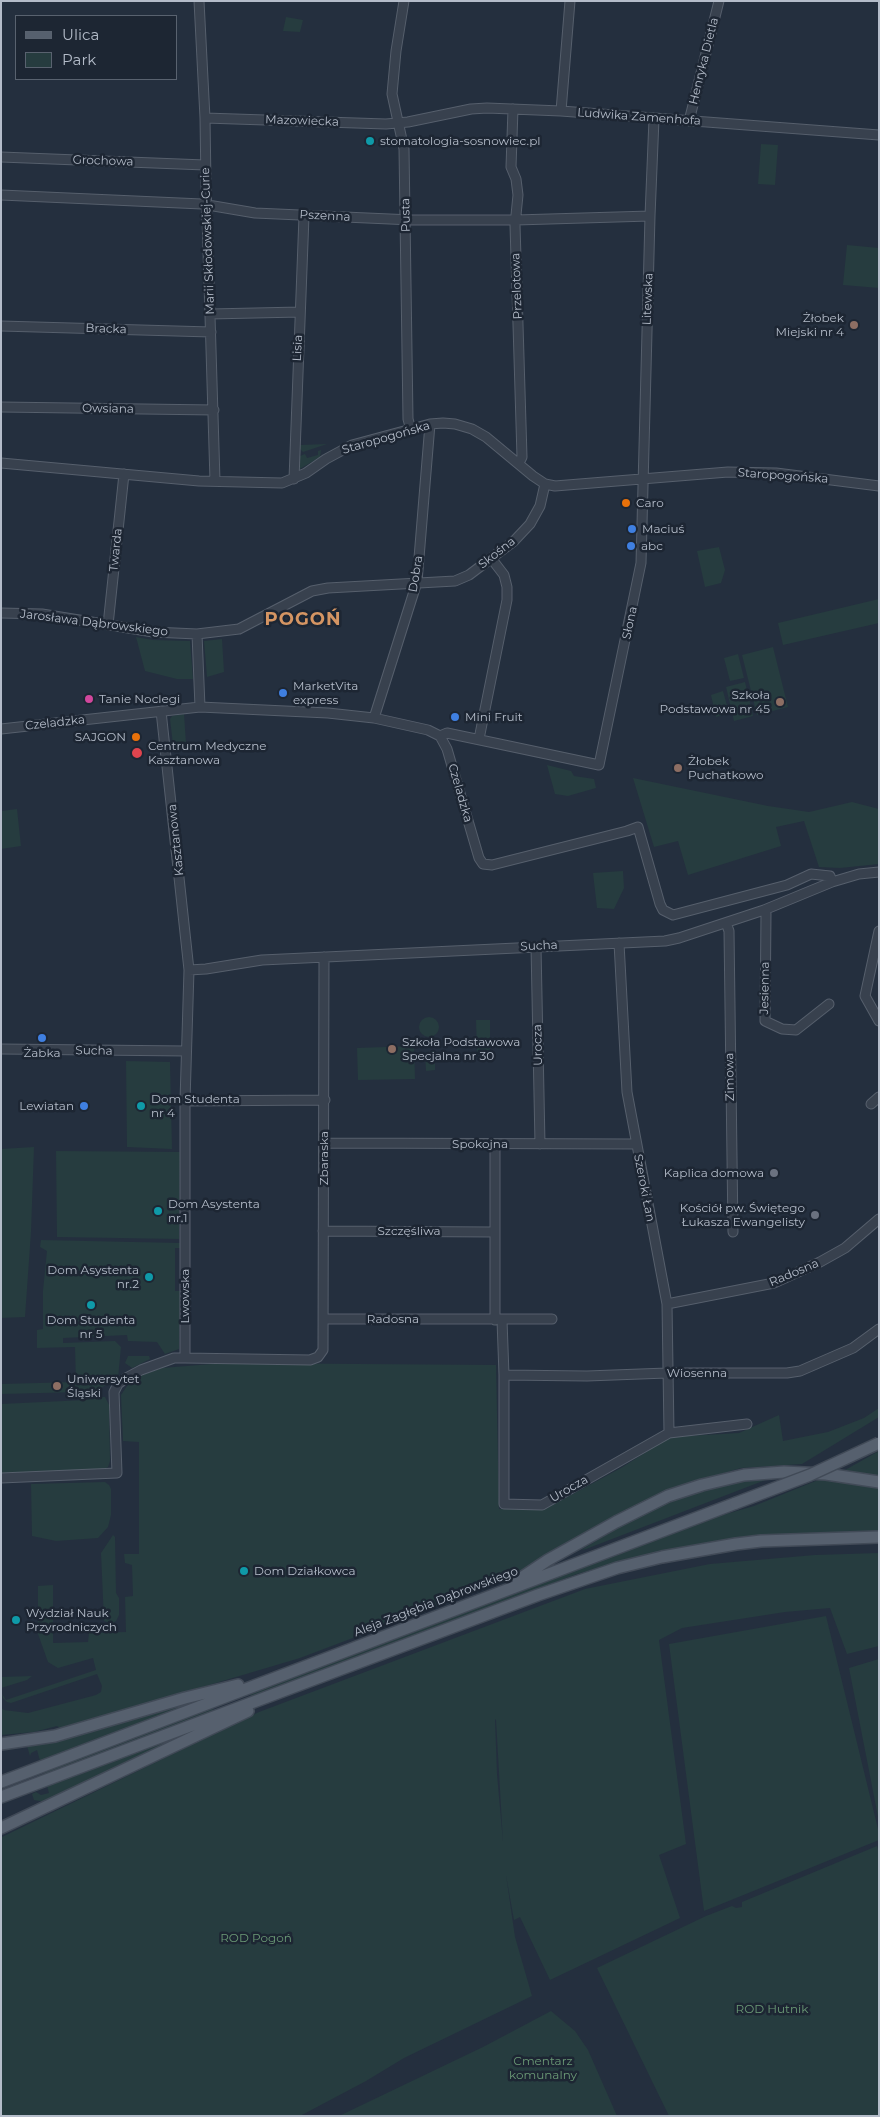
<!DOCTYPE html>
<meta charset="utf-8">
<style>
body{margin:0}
#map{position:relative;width:880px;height:2117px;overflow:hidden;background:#242f3e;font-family:Montserrat,sans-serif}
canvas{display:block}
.frame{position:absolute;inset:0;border:2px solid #b4bcc9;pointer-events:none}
.legend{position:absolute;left:15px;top:15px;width:162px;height:65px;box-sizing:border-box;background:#1d2633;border:1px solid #59626f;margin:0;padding:6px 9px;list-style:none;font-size:15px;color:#b4bcc9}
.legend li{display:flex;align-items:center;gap:10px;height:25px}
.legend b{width:25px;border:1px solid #59626f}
</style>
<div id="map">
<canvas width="880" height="2117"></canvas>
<div class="frame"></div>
<ul class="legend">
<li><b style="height:6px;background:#56606e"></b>Ulica</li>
<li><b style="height:14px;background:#263c3f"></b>Park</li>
</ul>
</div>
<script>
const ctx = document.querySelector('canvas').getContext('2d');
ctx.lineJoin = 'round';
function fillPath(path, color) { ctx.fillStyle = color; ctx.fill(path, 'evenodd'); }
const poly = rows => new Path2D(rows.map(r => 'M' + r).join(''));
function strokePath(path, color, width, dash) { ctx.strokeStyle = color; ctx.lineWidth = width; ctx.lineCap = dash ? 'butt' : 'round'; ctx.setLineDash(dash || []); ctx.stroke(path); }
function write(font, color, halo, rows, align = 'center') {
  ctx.font = font + ' Montserrat,sans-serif'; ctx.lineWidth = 5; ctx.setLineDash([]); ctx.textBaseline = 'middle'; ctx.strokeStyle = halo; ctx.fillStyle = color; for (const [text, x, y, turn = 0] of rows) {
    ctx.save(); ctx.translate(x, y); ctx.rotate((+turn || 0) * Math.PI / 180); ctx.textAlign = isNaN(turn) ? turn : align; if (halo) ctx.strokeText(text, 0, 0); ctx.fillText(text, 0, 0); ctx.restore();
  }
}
const green = poly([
 [286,17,303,20,300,32,283,31],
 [761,144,778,145,775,185,758,184],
 [847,245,879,248,879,288,843,285],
 [327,444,303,452,300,449,300,445],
 [321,450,320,457,298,470,298,459,300,456,305,454,307,458,318,455,318,451],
 [719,547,725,570,721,583,705,587,697,551],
 [879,599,879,623,783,645,778,623],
 [136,637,153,640,190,641,193,679,177,679,145,671],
 [222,639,224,672,207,677,204,641],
 [773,647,788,707,757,715,742,655],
 [738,654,744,678,730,681,724,658],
 [745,682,753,716,734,721,726,687],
 [723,691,729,713,716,717,711,695],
 [184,714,186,744,173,745,170,719,172,716],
 [547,765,571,771,574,776,594,779,596,788,568,796,555,794],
 [633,778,768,806,809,812,852,802,879,809,879,864,840,868,819,867,804,821,776,827,781,846,688,875,678,841,654,847],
 [17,809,21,846,1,849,1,811],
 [623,871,624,888,614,909,597,908,593,873],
 '419 1027a10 10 0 1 1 20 0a10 10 0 1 1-20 0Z',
 [476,1020,490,1020,490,1051,477,1052],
 [414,1046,415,1079,358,1080,357,1048],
 [435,1051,435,1070,426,1071,425,1052],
 [126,1061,170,1062,172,1149,127,1147],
 [34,1147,31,1232,25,1317,1,1318,1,1149],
 [56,1151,180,1152,179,1239,57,1237],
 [41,1240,180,1243,180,1248,175,1248,175,1291,180,1291,179,1349,165,1354,157,1342,128,1341,127,1335,63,1338,63,1343,115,1341,121,1347,118,1378,99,1389,80,1392,1,1394,1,1384,76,1382,75,1347,37,1348,37,1330,43,1329,43,1291,47,1251,40,1247],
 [128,1356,149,1356,150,1359,132,1368,125,1363],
 [224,1363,496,1365,499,1509,547,1508,621,1468,670,1437,739,1433,779,1415,783,1441,828,1432,864,1418,879,1408,879,1417,802,1464,741,1468,676,1487,620,1513,534,1564,474,1592,300,1658,61,1729,57,1726,34,1732,1,1735,1,1708,4,1710,28,1713,96,1695,101,1692,102,1686,97,1674,11,1703,7,1702,3,1698,2,1694,6,1700,96,1670,93,1658,58,1668,48,1662,38,1634,38,1586,53,1585,53,1643,88,1642,89,1633,126,1632,125,1597,133,1596,132,1565,125,1563,124,1554,139,1554,139,1442,123,1441,121,1395,127,1386,142,1375,162,1368],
 [99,1397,105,1397,109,1405,110,1461,108,1467,102,1470,1,1473,1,1404,85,1400],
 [879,1451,879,1477,845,1470],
 [823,1478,879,1489,879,1533,746,1536,657,1552,577,1574,250,1697,252,1691,709,1519,754,1506],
 [768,1479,586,1549,581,1550,660,1502,730,1483],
 [105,1482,109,1485,111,1489,111,1515,108,1527,98,1538,56,1541,32,1536,31,1484],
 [113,1535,115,1537,116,1593,119,1598,119,1615,116,1621,112,1624,104,1621,101,1553],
 [879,1553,879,1646,847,1654,830,1608,785,1612,682,1628,659,1640,686,1844,659,1855,680,1918,550,1980,520,1917,514,1920,506,1875,515,1937,532,1996,404,2058,366,2081,300,2116,1,2116,2,1837,259,1712,585,1589,710,1564,815,1555],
 [495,1719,496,1720,503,1842,497,1774],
 [826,1616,879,1833,879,1840,704,1911,669,1644],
 [879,1659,879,1822,849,1668],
 [32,1676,27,1680,1,1688,1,1677],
 [204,1696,214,1706,210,1724,46,1802,34,1800,32,1794,36,1792,41,1795,49,1793,37,1750,31,1753,30,1756,27,1746,73,1736],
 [877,1846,879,1852,879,2116,669,2116,597,1968,706,1916,732,1906,736,1908,742,1907,742,1902],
 [551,2011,575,2031,588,2050,617,2116,339,2116,483,2047]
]);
const minor = poly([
 [199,1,205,118,206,184,215,481],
 [404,1,396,51,392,94,404,149,408,419,411,430],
 [513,109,511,167,516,179,518,195,515,225,522,457,519,463],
 [561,111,570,1],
 [205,118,386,124,408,122,471,109,487,108,561,111,879,135],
 [689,121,719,1],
 [1,157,205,165],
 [1,195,202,204,255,213,412,220,516,220,650,216],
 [210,314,300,312],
 [1,326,211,332],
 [1,407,214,410],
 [1,463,199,481,282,483,306,473,326,459,352,445,430,424,443,423,455,424,472,429,486,437,533,476,545,484,555,486,728,472,776,473,879,486],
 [294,479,304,216],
 [1,613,42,614,153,632,197,634,239,629,312,591,328,588,455,581,469,575,514,541,530,524,540,506,545,484],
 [108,625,124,474],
 [197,634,200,707],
 [161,711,189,970,185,1101,185,1358],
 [374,718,417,582,430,424],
 [1,729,200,707,328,713,374,718,428,730,440,736,447,749,479,858,483,864,492,865,627,831,638,827,660,904,663,910,673,915,787,885,811,874,830,876,832,882],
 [440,736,447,733,599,765,641,563,650,216,654,119],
 [479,739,507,600,507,587,504,575,491,558],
 [764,910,766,914,765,1021,782,1029,796,1030,829,1004],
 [726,923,729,931,733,1232],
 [879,931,865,996,879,1021],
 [619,943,627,1092,667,1304,669,1433],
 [536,947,540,1144],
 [189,970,206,969,262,960,665,941,679,938,764,910,832,882,859,874,879,872],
 [1,1049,186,1051],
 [185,1101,325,1100],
 [871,1104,879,1097],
 [325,1143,635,1144],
 [323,1231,494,1232],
 [667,1304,774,1283,820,1262,845,1248,879,1219],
 [324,1319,552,1319],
 [495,1320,495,1144],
 [502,1320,504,1375,504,1504,542,1505,669,1433,747,1424],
 [504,1375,587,1376,667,1373,787,1373,800,1371,853,1348,879,1329],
 [1,1478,117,1473,114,1392,118,1384,126,1378,141,1370,174,1358,185,1358,310,1360,318,1357,323,1350,324,957]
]);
const major = poly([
 [518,1580,548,1560,616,1522,668,1496,702,1485,744,1475,784,1472,826,1474,879,1482],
 [1,1744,55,1736,185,1698,238,1685],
 [1,1782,736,1503],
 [1,1797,538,1595,617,1568,662,1557,736,1544,761,1541,879,1537],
 [1,1828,248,1711]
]);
const majorBridge = poly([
 [736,1503,810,1475,879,1443]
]);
const markers = [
 [370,141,5,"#0f9aa8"],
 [854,325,5,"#8d6e63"],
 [626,503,5,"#e8710a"],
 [632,529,5,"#3f7fe0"],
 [631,546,5,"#3f7fe0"],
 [283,693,5,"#3f7fe0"],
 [89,699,5,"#d1479c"],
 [780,702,5,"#8d6e63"],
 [455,717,5,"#3f7fe0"],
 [136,737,5,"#e8710a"],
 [137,753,6,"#e0444e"],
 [678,768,5,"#8d6e63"],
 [42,1038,5,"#3f7fe0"],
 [392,1049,5,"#8d6e63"],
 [84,1106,5,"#3f7fe0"],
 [141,1106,5,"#0f9aa8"],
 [774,1173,5,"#6b7280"],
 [158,1211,5,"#0f9aa8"],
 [815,1215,5,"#6b7280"],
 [149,1277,5,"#0f9aa8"],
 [91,1305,5,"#0f9aa8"],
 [57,1386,5,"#8d6e63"],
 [244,1571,5,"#0f9aa8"],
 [16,1620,5,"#0f9aa8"]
];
const streetNames = [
 ["Henryka Dietla",704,61,-76],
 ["Ludwika Zamenhofa",639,117,4],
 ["Mazowiecka",302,121,2],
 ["Grochowa",103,161,2],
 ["Pusta",406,215,-91],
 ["Pszenna",325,216,3],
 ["Marii Skłodowskiej-Curie",208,241,-92],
 ["Przelotowa",517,286,-92],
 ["Litewska",648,299,-88],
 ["Bracka",106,329,2],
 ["Lisia",298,348,-87],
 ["Owsiana",108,409,1],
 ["Staropogońska",386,438,-16],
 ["Staropogońska",783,476,4],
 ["Twarda",116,550,-84],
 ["Skośna",497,553,-38],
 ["Dobra",416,574,-81],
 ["Jarosława Dąbrowskiego",94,623,7],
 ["Słona",630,623,-78],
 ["Czeladzka",55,723,-6],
 ["Czeladzka",460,793,74],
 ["Kasztanowa",176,840,-96],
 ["Sucha",539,946,-3],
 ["Jesienna",765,988,-89],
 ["Urocza",538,1045,-91],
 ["Sucha",94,1051,1],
 ["Zimowa",730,1077,-91],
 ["Spokojna",480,1144],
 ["Zbaraska",324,1158,-90],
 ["Szeroki Łan",644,1188,79],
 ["Szczęśliwa",409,1231],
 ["Radosna",794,1273,-23],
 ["Lwowska",185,1296,-90],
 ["Radosna",393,1319],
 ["Wiosenna",697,1373],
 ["Urocza",569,1489,-30],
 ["Aleja Zagłębia Dąbrowskiego",436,1602,-21]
];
const poiNames = [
 ["stomatologia-sosnowiec.pl",380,141],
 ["Żłobek",844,318,"right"],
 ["Miejski nr 4",844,332,"right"],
 ["Caro",636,503],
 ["Maciuś",642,529],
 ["abc",641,546],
 ["MarketVita",293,686],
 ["express",293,700],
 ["Szkoła",770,695,"right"],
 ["Podstawowa nr 45",770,709,"right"],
 ["Tanie Noclegi",99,699],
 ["Mini Fruit",465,717],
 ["SAJGON",126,737,"right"],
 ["Centrum Medyczne",148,746],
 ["Kasztanowa",148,760],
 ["Żłobek",688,761],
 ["Puchatkowo",688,775],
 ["Szkoła Podstawowa",402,1042],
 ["Specjalna nr 30",402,1056],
 ["Żabka",42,1053,"center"],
 ["Dom Studenta",151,1099],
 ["nr 4",151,1113],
 ["Lewiatan",74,1106,"right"],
 ["Kaplica domowa",764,1173,"right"],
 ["Dom Asystenta",168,1204],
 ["nr.1",168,1218],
 ["Kościół pw. Świętego",805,1208,"right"],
 ["Łukasza Ewangelisty",805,1222,"right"],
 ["Dom Asystenta",139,1270,"right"],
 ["nr.2",139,1284,"right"],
 ["Dom Studenta",91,1320,"center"],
 ["nr 5",91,1334,"center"],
 ["Uniwersytet",67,1379],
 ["Śląski",67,1393],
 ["Dom Działkowca",254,1571],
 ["Wydział Nauk",26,1613],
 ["Przyrodniczych",26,1627]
];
const parkNames = [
 ["ROD Pogoń",256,1938],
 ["ROD Hutnik",772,2009],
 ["Cmentarz",543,2061],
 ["komunalny",543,2075]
];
const districtNames = [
 ["POGOŃ",303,620]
];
fillPath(green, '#263c3f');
strokePath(minor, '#565f6c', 11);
strokePath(major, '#414a57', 14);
strokePath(minor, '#38414e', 9);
strokePath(major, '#56606e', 11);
strokePath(majorBridge, '#414a57', 14, []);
strokePath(majorBridge, '#56606e', 11);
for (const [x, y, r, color] of markers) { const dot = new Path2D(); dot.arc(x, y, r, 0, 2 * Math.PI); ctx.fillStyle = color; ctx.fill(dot); strokePath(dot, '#1d2633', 2); }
write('12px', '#b4bcc9', '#1d2633', streetNames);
write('12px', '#b4bcc9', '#1d2633', poiNames, 'left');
write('12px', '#6b9a76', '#1d2633', parkNames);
ctx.letterSpacing = '1px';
write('bold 18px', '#d59563', '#1d2633', districtNames);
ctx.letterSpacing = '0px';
</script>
